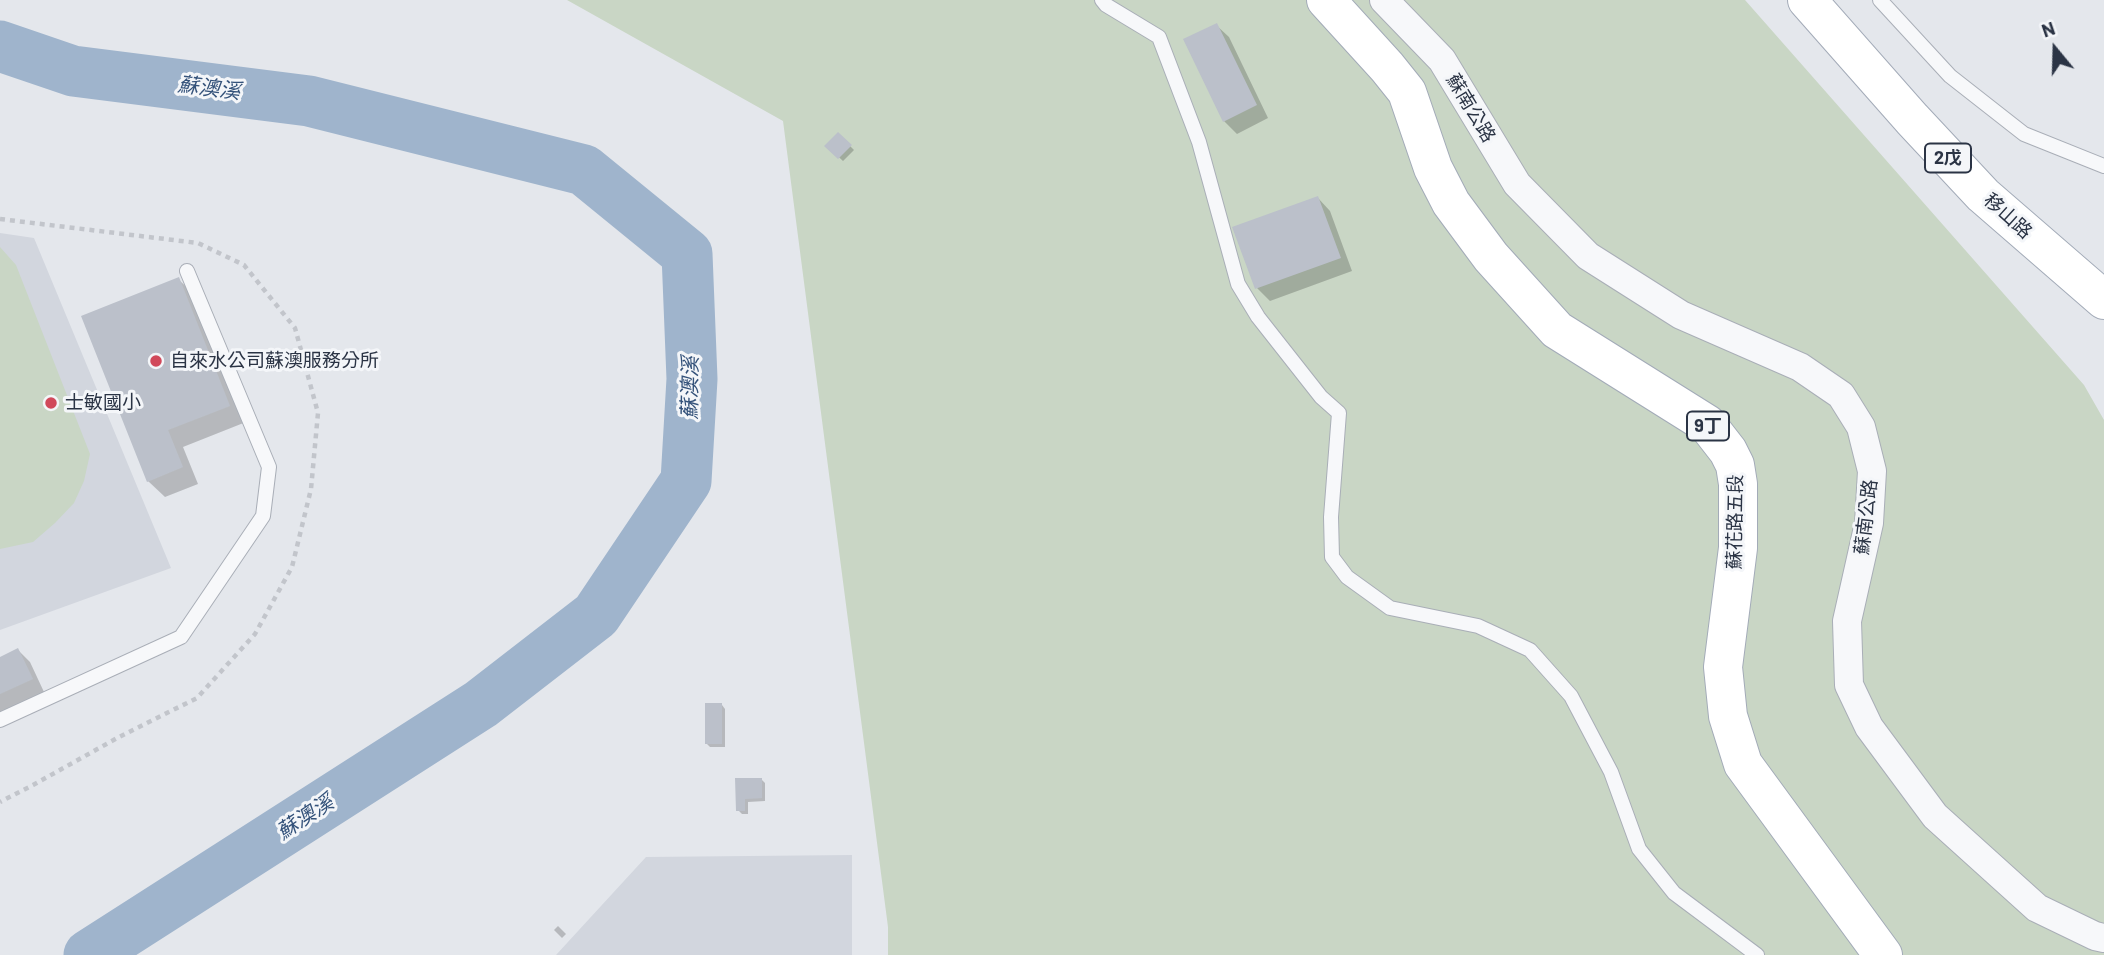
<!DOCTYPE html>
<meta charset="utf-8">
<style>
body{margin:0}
#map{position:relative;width:2104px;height:955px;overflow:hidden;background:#e4e7ec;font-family:Barlow,sans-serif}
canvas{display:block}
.north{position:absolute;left:2020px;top:14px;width:70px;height:70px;-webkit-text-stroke:5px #f4f6f9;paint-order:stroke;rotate:341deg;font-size:19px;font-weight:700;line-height:28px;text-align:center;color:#2b3445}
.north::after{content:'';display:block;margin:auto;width:24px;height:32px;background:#2b3445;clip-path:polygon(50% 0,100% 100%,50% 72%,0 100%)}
</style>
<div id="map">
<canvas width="2104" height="955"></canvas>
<div class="north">N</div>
</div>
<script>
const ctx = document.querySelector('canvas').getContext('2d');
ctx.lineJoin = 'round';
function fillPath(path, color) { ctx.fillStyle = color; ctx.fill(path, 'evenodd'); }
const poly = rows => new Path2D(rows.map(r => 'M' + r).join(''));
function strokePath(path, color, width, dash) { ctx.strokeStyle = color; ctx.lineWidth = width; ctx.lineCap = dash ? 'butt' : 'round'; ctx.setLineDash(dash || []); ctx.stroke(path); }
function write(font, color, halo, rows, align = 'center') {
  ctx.font = font + ' Barlow,"Noto Sans TC",sans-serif'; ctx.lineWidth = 6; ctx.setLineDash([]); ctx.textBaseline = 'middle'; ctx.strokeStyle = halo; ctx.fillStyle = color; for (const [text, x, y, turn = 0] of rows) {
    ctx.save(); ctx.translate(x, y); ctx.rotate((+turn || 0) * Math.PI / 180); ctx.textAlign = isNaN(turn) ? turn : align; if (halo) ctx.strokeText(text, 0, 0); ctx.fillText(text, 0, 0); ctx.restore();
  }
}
const built = poly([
 [0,233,34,238,171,568,0,630],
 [852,855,852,955,556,955,646,857]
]);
const green = poly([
 [567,0,1745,0,2084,385,2104,420,2104,955,888,955,888,927,783,121],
 [0,247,16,265,90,454,84,481,74,503,55,523,33,542,0,549]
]);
const shadow = poly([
 [1216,25,1229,37,1268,118,1237,134,1224,121],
 [838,134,854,150,843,161,827,146],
 [1318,198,1330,211,1352,271,1270,301,1257,288],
 [178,279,195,295,246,422,183,447,198,484,165,497,148,481],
 [18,650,30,662,44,692,0,713,0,659],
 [722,705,725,709,725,747,710,747,706,743],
 [761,779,765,783,765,801,748,802,748,814,742,814,738,810,737,780],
 [558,926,566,934,562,938,554,930]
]);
const river = poly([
 [0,46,73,71,309,101,584,170,687,254,692,379,686,481,596,615,481,704,89,955]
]);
const building = poly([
 [1217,23,1257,105,1223,122,1183,39],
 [838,132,852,145,838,159,824,146],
 [1318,196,1341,258,1255,289,1232,227],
 [179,277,230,406,168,430,183,467,147,482,81,316],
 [18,648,33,679,0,694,0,657],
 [705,703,722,703,722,744,705,744],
 [735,778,762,778,762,798,745,799,745,811,736,811]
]);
const path = poly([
 [0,219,198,243,244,265,295,328,318,413,311,489,292,567,255,634,197,698,119,737,33,785,0,802]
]);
const service = poly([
 [1102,0,1106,5,1159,37,1199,142,1238,284,1258,317,1321,397,1339,413,1331,517,1332,557,1347,577,1390,608,1478,626,1530,650,1571,696,1611,772,1639,849,1674,893,1757,955],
 [1880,0,1950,76,2024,134,2104,166],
 [0,720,181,637,263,516,269,467,187,271]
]);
const minor = poly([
 [1384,0,1442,60,1517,184,1588,256,1681,315,1800,367,1841,395,1861,427,1872,471,1869,523,1847,621,1849,685,1869,727,1935,816,2037,908,2095,936,2104,938]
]);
const primary = poly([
 [1326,0,1387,67,1407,92,1433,168,1451,203,1491,257,1557,330,1707,424,1728,451,1735,465,1738,484,1738,548,1723,667,1728,716,1743,764,1883,955],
 [1807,0,1912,119,1983,195,2104,300]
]);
const markers = [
 [156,361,7,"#d1495b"],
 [51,403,7,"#d1495b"]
];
const shields = [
 [1948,158,46],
 [1708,426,42]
];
const shieldNames = [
 ["2戊",1948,158],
 ["9丁",1708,426]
];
const streetNames = [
 ["蘇南公路",1471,108,59],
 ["移山路",2008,216,42],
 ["蘇南公路",1866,517,-83],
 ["蘇花路五段",1735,522,-89]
];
const poiNames = [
 ["自來水公司蘇澳服務分所",170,361],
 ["士敏國小",65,403]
];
const waterNames = [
 ["蘇澳溪",209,88,7],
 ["蘇澳溪",690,388,-89],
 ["蘇澳溪",305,817,-33]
];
fillPath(built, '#d2d6de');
fillPath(green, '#c9d6c5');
fillPath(shadow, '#0003');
strokePath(river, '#9fb4cc', 51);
fillPath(building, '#bbc0ca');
strokePath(service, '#a9aeb7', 16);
strokePath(minor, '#a9aeb7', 30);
strokePath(primary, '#a3abb8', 40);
strokePath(path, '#c2c5cb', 4.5, [5, 5]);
strokePath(service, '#f7f8fa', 14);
strokePath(minor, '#f7f8fa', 28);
strokePath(primary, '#fff', 38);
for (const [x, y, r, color] of markers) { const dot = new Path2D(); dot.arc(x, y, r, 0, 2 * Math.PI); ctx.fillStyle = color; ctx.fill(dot); strokePath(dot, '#f4f6f9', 2.5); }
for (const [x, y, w] of shields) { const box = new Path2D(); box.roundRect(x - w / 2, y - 14.5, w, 29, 5); ctx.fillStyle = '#f4f6f9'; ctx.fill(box); strokePath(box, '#2b3445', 2); }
write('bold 18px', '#2b3445', null, shieldNames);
write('19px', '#2b3445', '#f4f6f9', streetNames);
write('19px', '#2b3445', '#f4f6f9', poiNames, 'left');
write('italic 21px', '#34527a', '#f4f6f9', waterNames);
</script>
